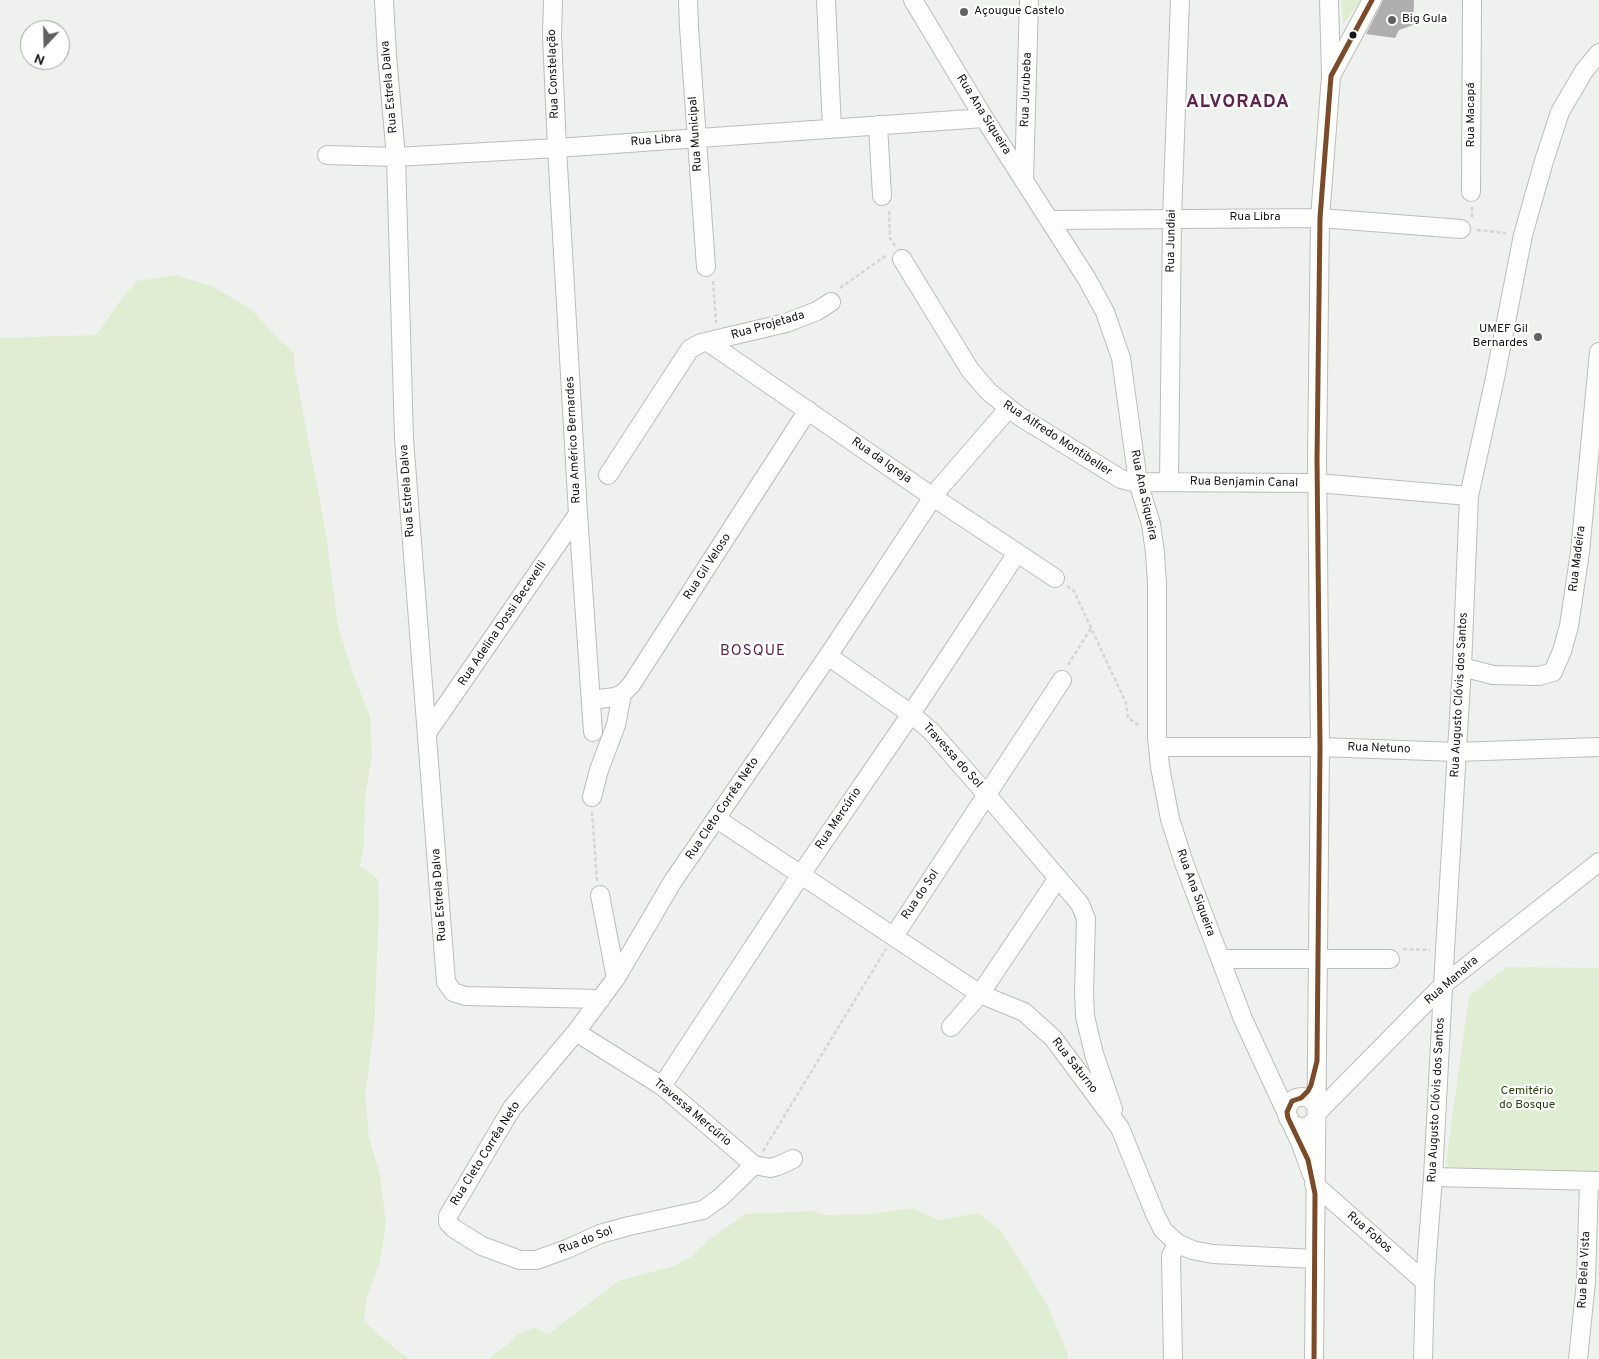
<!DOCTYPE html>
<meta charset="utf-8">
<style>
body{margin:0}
#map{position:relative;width:1599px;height:1359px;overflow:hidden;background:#eff1ee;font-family:Overpass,sans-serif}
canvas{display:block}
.north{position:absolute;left:20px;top:20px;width:50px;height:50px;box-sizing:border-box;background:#fff;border:1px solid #a1a1a1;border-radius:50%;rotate:201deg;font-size:14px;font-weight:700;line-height:20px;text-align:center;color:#131413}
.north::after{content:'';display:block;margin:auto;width:18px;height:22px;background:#606160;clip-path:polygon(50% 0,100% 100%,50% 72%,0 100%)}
</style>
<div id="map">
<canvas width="1599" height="1359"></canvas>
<div class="north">N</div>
</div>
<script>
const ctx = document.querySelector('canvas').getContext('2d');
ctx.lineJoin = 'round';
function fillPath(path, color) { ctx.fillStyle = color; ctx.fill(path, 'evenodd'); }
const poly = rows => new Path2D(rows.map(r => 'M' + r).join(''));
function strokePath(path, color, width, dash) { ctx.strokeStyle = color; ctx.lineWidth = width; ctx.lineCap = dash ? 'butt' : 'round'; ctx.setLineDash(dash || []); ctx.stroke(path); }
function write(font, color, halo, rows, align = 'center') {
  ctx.font = font + ' Overpass,sans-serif'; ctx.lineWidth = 4.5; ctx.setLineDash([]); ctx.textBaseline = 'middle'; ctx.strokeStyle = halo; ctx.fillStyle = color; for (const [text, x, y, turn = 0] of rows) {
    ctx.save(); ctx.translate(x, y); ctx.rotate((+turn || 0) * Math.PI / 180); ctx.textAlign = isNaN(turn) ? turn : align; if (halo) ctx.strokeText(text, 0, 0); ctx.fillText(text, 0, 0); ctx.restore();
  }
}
const green = poly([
 [1341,0,1362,0,1343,24],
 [176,275,214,287,252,310,274,334,294,353,294,365,326,533,338,627,353,673,370,717,372,756,365,796,364,845,360,866,378,879,379,911,374,1028,365,1096,369,1137,380,1175,386,1224,380,1261,367,1297,364,1321,393,1347,409,1359,0,1359,0,338,96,335,120,301,137,281],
 [1507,967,1599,968,1599,1175,1454,1172,1448,1168,1446,1162,1469,996],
 [913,1208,938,1220,978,1213,1001,1231,1047,1304,1067,1352,1068,1359,488,1359,508,1344,519,1333,535,1328,549,1334,618,1281,674,1266,691,1257,710,1239,745,1214,813,1211,825,1215,869,1214]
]);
const building = poly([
 [1383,0,1414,0,1413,25,1399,30,1395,38,1366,34,1381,5]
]);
const path = poly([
 [1472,207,1472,219],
 [889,211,890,238,895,246],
 [1477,230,1506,233],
 [713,281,716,323],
 [840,288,887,255],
 [1067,586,1074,591,1091,628,1126,703,1128,718,1140,726],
 [1068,665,1091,628],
 [592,812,597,881],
 [1403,949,1430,950],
 [763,1151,886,949]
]);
const minor = poly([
 [384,0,387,56,396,157,404,439,446,982,453,992,465,996,601,999],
 [553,0,552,36,557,148,578,514,593,732],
 [688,0,689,27,706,267],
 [826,0,832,128],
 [913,0,984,118,1087,279,1105,312,1121,358,1138,482,1151,524,1155,553,1157,584,1157,737,1160,767,1170,819,1184,863,1243,1019,1301,1144,1312,1175],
 [1332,74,1372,0],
 [878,125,882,196],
 [327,155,396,157,557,148,984,118],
 [1024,181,1029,0],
 [1471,192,1472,0],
 [1049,220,1320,218,1461,229],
 [902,259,970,370,989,392,1019,416,1121,479,1133,482,1317,483,1469,496],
 [708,342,933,497,1055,578],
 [608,475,690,349,701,343,786,323,817,311,831,302],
 [1169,482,1172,218,1180,0],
 [828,656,911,714,931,731,987,795,1080,904,1086,919,1084,992,1085,1016,1094,1054,1113,1109],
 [1462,667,1493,675,1539,676,1553,672,1562,651,1569,626,1580,552,1599,352],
 [591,700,615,697,622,694,631,685,808,410],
 [427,733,578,514],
 [1158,747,1320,747,1457,752,1599,747],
 [592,797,599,770,616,725,622,694],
 [717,819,980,994,1024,1012,1053,1038,1120,1128,1155,1214,1163,1230,1177,1243,1192,1250,1213,1254,1315,1259],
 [600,895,616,978],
 [894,936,1062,680],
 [1220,959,1390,959],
 [951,1027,980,994,1058,878],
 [576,1032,662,1086,754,1165],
 [662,1086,800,876,911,714,1017,553],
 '1287 1112a15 15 0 1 1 30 0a15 15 0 1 1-30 0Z',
 [1317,1113,1443,985,1599,862],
 [754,1165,721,1197,703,1210,629,1226,600,1234,567,1249,536,1260,520,1260,482,1246,453,1228,448,1222,448,1216,512,1108,576,1032,616,978,673,881,828,656,937,491,1008,409],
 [754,1165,770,1168,778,1166,793,1159],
 [1433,1177,1599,1181],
 [1314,1184,1425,1282],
 [1173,1359,1171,1256,1177,1243],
 [1314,1359,1320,747,1317,459,1320,218,1331,76,1329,0],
 [1423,1359,1425,1282,1433,1177,1445,950,1462,667,1469,496,1495,378,1523,235,1544,161,1560,112,1584,71,1599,53],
 [1578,1359,1586,1282,1589,1181]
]);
const bus1 = poly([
 [1314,1359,1315,1194,1308,1160,1288,1118,1287,1112,1292,1101,1301,1098,1308,1091,1311,1085,1317,1061,1320,747,1317,459,1320,218,1331,76,1372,0]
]);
const markers = [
 [964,12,5,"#606160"],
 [1392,20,5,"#606160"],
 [1353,35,4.5,"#131413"],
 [1538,337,5,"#606160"]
];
const poiNames = [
 ["Açougue Castelo",974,12],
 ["Big Gula",1402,20],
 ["UMEF Gil",1528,330,"right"],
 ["Bernardes",1528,344,"right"]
];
const streetNames = [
 ["Rua Constelação",554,74,-92],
 ["Rua Estrela Dalva",390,87,-95],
 ["Rua Jurubeba",1027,90,-88],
 ["Rua Ana Siqueira",983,115,58],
 ["Rua Macapá",1472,115,-90],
 ["Rua Municipal",696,134,-94],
 ["Rua Libra",656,141,-4],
 ["Rua Libra",1255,218],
 ["Rua Jundiai",1172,241,-89],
 ["Rua Projetada",768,326,-16],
 ["Rua Alfredo Montibeller",1057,439,33],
 ["Rua Américo Bernardes",574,440,-93],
 ["Rua da Igreja",881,461,35],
 ["Rua Benjamin Canal",1244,483,1],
 ["Rua Estrela Dalva",408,491,-94],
 ["Rua Ana Siqueira",1143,495,78],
 ["Rua Madeira",1578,559,-83],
 ["Rua Gil Veloso",708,567,-57],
 ["Rua Adelina Dossi Becevelli",503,624,-56],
 ["Rua Augusto Clóvis dos Santos",1460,695,-87],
 ["Rua Netuno",1379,749,2],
 ["Travessa do Sol",952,756,48],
 ["Rua Cleto Corrêa Neto",723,809,-56],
 ["Rua Mercúrio",839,819,-56],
 ["Rua Ana Siqueira",1195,893,70],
 ["Rua Estrela Dalva",440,895,-94],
 ["Rua do Sol",921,895,-56],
 ["Rua Manaíra",1452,981,-41],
 ["Rua Saturno",1074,1066,52],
 ["Rua Augusto Clóvis dos Santos",1437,1100,-87],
 ["Travessa Mercúrio",692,1113,40],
 ["Rua Cleto Corrêa Neto",486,1154,-58],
 ["Rua Fobos",1369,1233,41],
 ["Rua do Sol",586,1241,-21],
 ["Rua Bela Vista",1585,1270,-87]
];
const parkNames = [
 ["Cemitério",1527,1092],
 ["do Bosque",1527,1106]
];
const quarterNames = [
 ["BOSQUE",753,652]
];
const districtNames = [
 ["ALVORADA",1238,103]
];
fillPath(green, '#dfeed2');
fillPath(building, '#adaead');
strokePath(minor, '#bbbdbb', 20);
strokePath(path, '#d4d5d4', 2.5, [4, 2.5]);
strokePath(minor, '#fdfdfc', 18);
strokePath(bus1, '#7a4b2a', 5);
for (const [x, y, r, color] of markers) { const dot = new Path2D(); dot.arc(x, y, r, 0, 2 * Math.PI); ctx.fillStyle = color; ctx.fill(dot); strokePath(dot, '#fff', 2); }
write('12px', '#131413', '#fff', poiNames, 'left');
write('12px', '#131413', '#fff', streetNames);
write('12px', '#2b4210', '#fff', parkNames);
ctx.letterSpacing = '1px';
write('15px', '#5e234b', '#fff', quarterNames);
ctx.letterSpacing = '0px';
ctx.letterSpacing = '1px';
write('bold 18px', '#5e234b', '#fff', districtNames);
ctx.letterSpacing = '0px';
</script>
